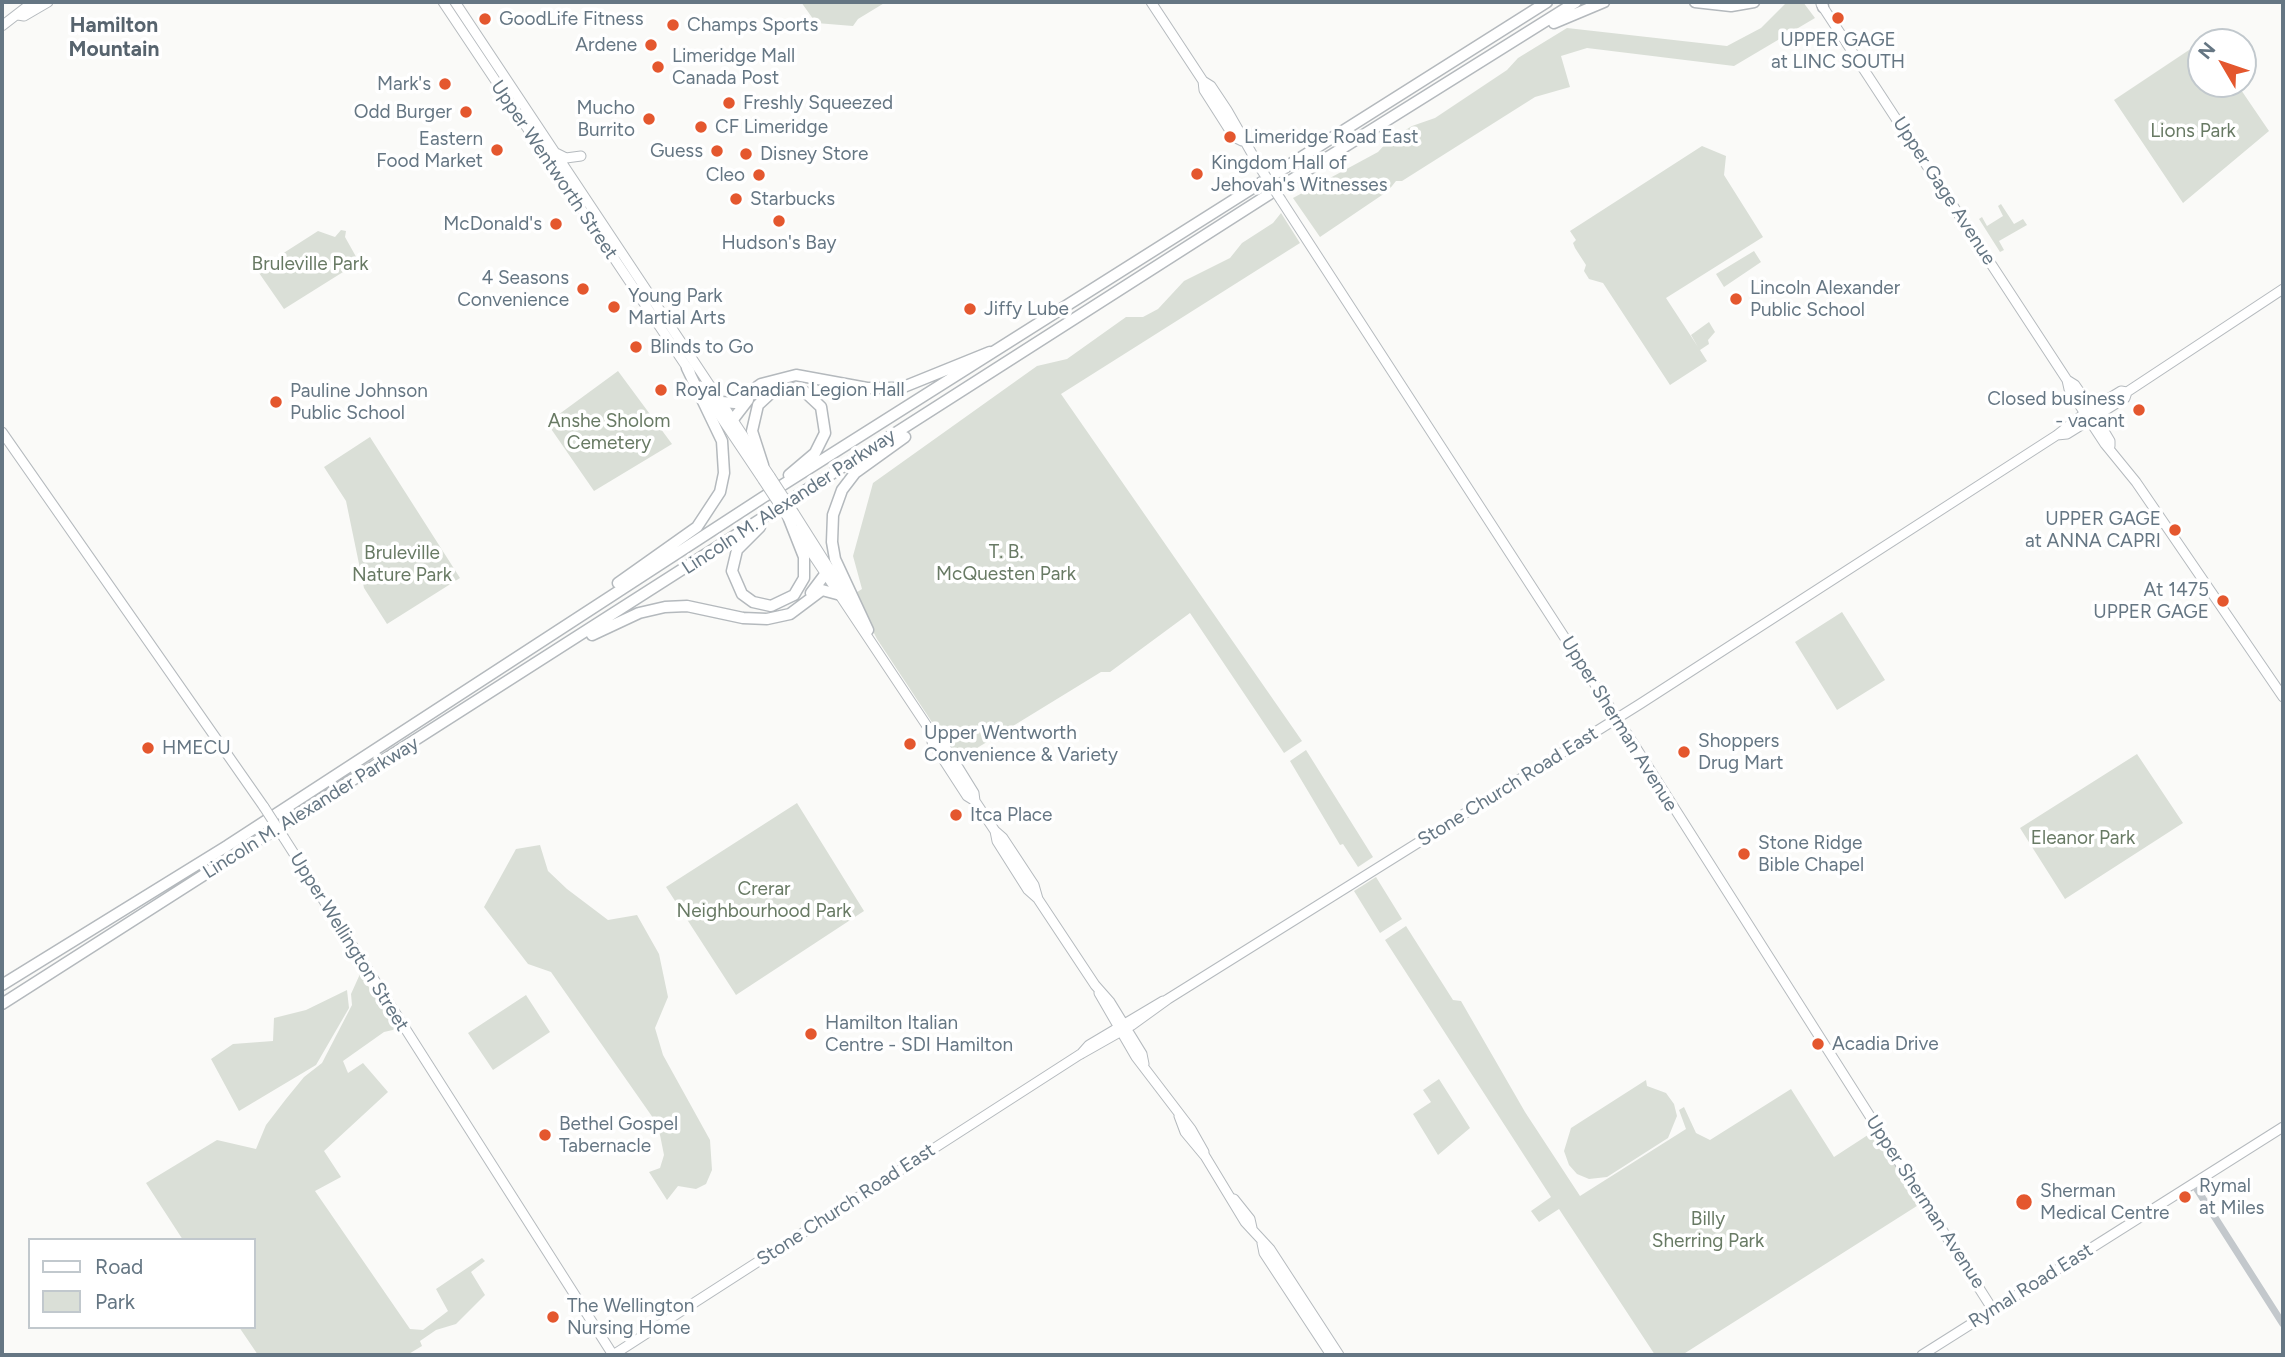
<!DOCTYPE html>
<style>
body{margin:0}
#map{position:relative;width:2285px;height:1357px;overflow:hidden;background:#fafaf8;font-family:Figtree,sans-serif}
canvas{display:block}
.frame{position:absolute;inset:0;border:4px solid #657683;pointer-events:none}
.legend{position:absolute;left:28px;top:1238px;width:228px;height:91px;box-sizing:border-box;background:#fff;border:2px solid #c1c8cd;margin:0;padding:9px 12px;list-style:none;font-size:21px;color:#657683}
.legend li{display:flex;align-items:center;gap:14px;height:35px}
.legend b{width:35px;border:2px solid #c1c8cd}
.north{position:absolute;left:2187px;top:28px;width:70px;height:70px;box-sizing:border-box;background:#fff;border:2px solid #c1c8cd;border-radius:50%;rotate:309deg;font-size:19px;font-weight:700;line-height:28px;text-align:center;color:#657683}
.north::after{content:'';display:block;margin:auto;width:24px;height:32px;background:#e4572e;clip-path:polygon(50% 0,100% 100%,50% 72%,0 100%)}
</style>
<div id="map">
<canvas width="2285" height="1357"></canvas>
<div class="frame"></div>
<ul class="legend">
<li><b style="height:9px;background:#fff"></b>Road</li>
<li><b style="height:19px;background:#dadfd7"></b>Park</li>
</ul>
<div class="north">N</div>
</div>
<script>
const ctx = document.querySelector('canvas').getContext('2d');
ctx.lineJoin = 'round';
function fillPath(path, color) { ctx.fillStyle = color; ctx.fill(path, 'evenodd'); }
const poly = rows => new Path2D(rows.map(r => 'M' + r).join(''));
function strokePath(path, color, width, dash) { ctx.strokeStyle = color; ctx.lineWidth = width; ctx.lineCap = dash ? 'butt' : 'round'; ctx.setLineDash(dash || []); ctx.stroke(path); }
function write(font, color, halo, rows, align = 'center') {
  ctx.font = font + ' Figtree,sans-serif'; ctx.lineWidth = 7; ctx.setLineDash([]); ctx.textBaseline = 'middle'; ctx.strokeStyle = halo; ctx.fillStyle = color; for (const [text, x, y, turn = 0] of rows) {
    ctx.save(); ctx.translate(x, y); ctx.rotate((+turn || 0) * Math.PI / 180); ctx.textAlign = isNaN(turn) ? turn : align; if (halo) ctx.strokeText(text, 0, 0); ctx.fillText(text, 0, 0); ctx.restore();
  }
}
const green = poly([
 [801,2,886,2,858,19,853,26,816,23],
 [1787,2,1803,2,1815,18,1734,66,1587,48,1561,56,1570,87,1535,97,1402,181,1396,181,1388,191,1320,237,1293,198,1378,152,1389,140,1412,126,1435,118,1507,70,1518,58,1567,28,1727,46,1761,28],
 [2201,42,2201,84,2237,84,2269,131,2183,203,2114,100],
 [1702,146,1726,156,1724,175,1763,237,1666,298,1698,347,1691,335,1709,322,1715,332,1708,340,1709,344,1700,350,1707,361,1670,385,1603,283,1589,279,1584,271,1586,265,1575,248,1573,243,1576,240,1570,231],
 [2001,204,2014,224,2023,219,2027,225,1999,241,2004,250,2000,252,1979,219,1982,217,1987,226,2003,216,1998,206],
 [1281,213,1300,243,1061,394,1302,741,1284,753,1190,613,1110,672,1101,672,964,756,955,757,877,639,854,594,862,589,853,556,873,483,1037,366,1067,359,1126,317,1143,317,1158,309,1184,281,1230,258,1242,243,1273,223],
 [341,230,346,231,345,237,359,262,284,309,257,270,318,231,335,237],
 [1754,251,1761,262,1724,287,1716,274],
 [618,371,672,444,594,491,547,423],
 [370,437,460,578,387,624,364,588,346,501,324,467],
 [1842,612,1885,680,1837,710,1795,642],
 [1306,750,1373,857,1358,867,1343,844,1340,845,1290,761],
 [2137,754,2183,823,2065,899,2020,828],
 [797,803,864,911,736,995,666,887],
 [540,845,548,871,567,889,608,920,637,915,659,954,668,997,655,1028,663,1055,710,1140,712,1170,706,1184,696,1189,678,1186,667,1200,649,1172,660,1168,664,1155,658,1125,551,972,528,964,484,907,516,849],
 [1376,877,1402,919,1380,933,1354,891],
 [1406,926,1453,1000,1461,1001,1525,1112,1580,1196,1686,1129,1679,1110,1684,1107,1696,1133,1710,1140,1791,1089,1834,1157,1874,1131,1920,1204,1682,1355,1655,1355,1559,1209,1539,1222,1531,1211,1551,1197,1385,940],
 [360,974,397,1029,384,1032,343,1061,348,1073,363,1063,388,1092,324,1151,341,1177,315,1191,410,1329,423,1330,448,1311,436,1289,482,1258,485,1261,471,1272,485,1295,456,1324,436,1330,420,1341,422,1346,407,1355,258,1355,239,1327,254,1327,254,1240,183,1240,146,1183,217,1140,256,1149,266,1125,286,1099,304,1077,322,1063,352,1005,351,994],
 [347,990,349,1008,316,1065,239,1111,211,1059,233,1044,273,1041,274,1018,306,1010],
 [526,995,550,1032,493,1070,468,1033],
 [1439,1079,1470,1128,1438,1155,1413,1114,1431,1102,1423,1090],
 [1646,1080,1647,1086,1666,1093,1674,1104,1677,1116,1668,1138,1607,1177,1589,1179,1577,1174,1569,1165,1564,1151,1571,1128]
]);
const minor = poly([
 [2193,1183,2283,1324]
]);
const major = poly([
 [443,2,690,372],
 [455,2,770,476],
 [1151,2,1203,81,1204,90,1220,115,1234,137,1242,141],
 [1821,4,2067,380,2069,389,2105,444,2136,482,2283,697],
 [18,15,24,16,48,2],
 [2,26,33,2],
 [1203,81,1211,86,1227,110,1259,166],
 [556,153,566,158,581,156],
 [1281,200,1633,743,1993,1310],
 [2067,380,2075,385,2088,404,2110,441,2110,446],
 [700,386,763,480],
 [2,432,264,807],
 [2057,435,2067,434,2125,398,2127,392,2283,289],
 [794,513,851,603],
 [797,531,933,735,939,738,953,759,974,793,975,801],
 [933,735,932,742,967,796,975,801,995,831,1003,838,1034,885,1038,899,1095,985,1110,1002,1142,1054,1144,1064],
 [995,831,997,841,1028,890,1037,898],
 [284,838,613,1355],
 [1099,993,1136,1057,1191,1129,1204,1152],
 [1081,1054,1089,1045,1163,1001],
 [1179,1116,1185,1132,1205,1156,1245,1222,1270,1249,1339,1355],
 [1234,1199,1250,1219,1252,1228],
 [1262,1243,1264,1253,1331,1355],
 [613,1355,1079,1055,1132,1025,1168,999,1640,704,2057,435,2085,413,2121,391,2127,392],
 [1922,1355,2283,1127]
]);
const highway = poly([
 [1695,2,1731,6,1754,2],
 [1822,2,1823,7],
 [1554,23,1604,2],
 [721,402,735,403,761,384,796,375,867,388,901,388,990,352],
 [728,426,748,400],
 [763,465,752,431,758,405,773,391,790,388,805,392,821,407,825,433,815,453,789,475],
 [760,527,737,550,732,571,742,594,753,602,771,606,794,595,804,578,804,557,789,519],
 [618,583,697,527,720,492,724,473,722,441,687,368],
 [811,593,829,569],
 [868,630,835,559,832,542,833,515,842,490,855,473,905,437],
 [592,635,639,613,665,607,687,606,743,618,767,619,790,614,822,590,837,594],
 [2,985,227,846,762,498,1547,2],
 [2,1004,1293,179,1576,2]
]);
const majorBridge = poly([
 [1259,166,1281,200],
 [770,476,794,513],
 [763,480,788,518],
 [264,807,284,838]
]);
const markers = [
 [1838,18,7,"#e4572e"],
 [485,19,7,"#e4572e"],
 [673,25,7,"#e4572e"],
 [651,45,7,"#e4572e"],
 [658,67,7,"#e4572e"],
 [445,84,7,"#e4572e"],
 [729,103,7,"#e4572e"],
 [466,112,7,"#e4572e"],
 [649,119,7,"#e4572e"],
 [701,127,7,"#e4572e"],
 [1230,137,7,"#e4572e"],
 [497,150,7,"#e4572e"],
 [717,151,7,"#e4572e"],
 [746,154,7,"#e4572e"],
 [1197,174,7,"#e4572e"],
 [759,175,7,"#e4572e"],
 [736,199,7,"#e4572e"],
 [779,221,7,"#e4572e"],
 [556,224,7,"#e4572e"],
 [583,289,7,"#e4572e"],
 [1736,299,7,"#e4572e"],
 [614,307,7,"#e4572e"],
 [970,309,7,"#e4572e"],
 [636,347,7,"#e4572e"],
 [661,390,7,"#e4572e"],
 [276,402,7,"#e4572e"],
 [2139,410,7,"#e4572e"],
 [2175,530,7,"#e4572e"],
 [2223,601,7,"#e4572e"],
 [910,744,7,"#e4572e"],
 [148,748,7,"#e4572e"],
 [1684,752,7,"#e4572e"],
 [956,815,7,"#e4572e"],
 [1744,854,7,"#e4572e"],
 [811,1034,7,"#e4572e"],
 [1818,1044,7,"#e4572e"],
 [545,1135,7,"#e4572e"],
 [2185,1197,7,"#e4572e"],
 [2024,1202,9,"#e4572e"],
 [553,1317,7,"#e4572e"]
];
const poiNames = [
 ["GoodLife Fitness",499,19],
 ["Champs Sports",687,25],
 ["UPPER GAGE",1838,40,"center"],
 ["at LINC SOUTH",1838,62,"center"],
 ["Ardene",637,45,"right"],
 ["Limeridge Mall",672,56],
 ["Canada Post",672,78],
 ["Mark's",431,84,"right"],
 ["Freshly Squeezed",743,103],
 ["Mucho",635,108,"right"],
 ["Burrito",635,130,"right"],
 ["Odd Burger",452,112,"right"],
 ["CF Limeridge",715,127],
 ["Limeridge Road East",1244,137],
 ["Eastern",483,139,"right"],
 ["Food Market",483,161,"right"],
 ["Guess",703,151,"right"],
 ["Disney Store",760,154],
 ["Kingdom Hall of",1211,163],
 ["Jehovah's Witnesses",1211,185],
 ["Cleo",745,175,"right"],
 ["Starbucks",750,199],
 ["McDonald's",542,224,"right"],
 ["Hudson's Bay",779,243,"center"],
 ["4 Seasons",569,278,"right"],
 ["Convenience",569,300,"right"],
 ["Lincoln Alexander",1750,288],
 ["Public School",1750,310],
 ["Young Park",628,296],
 ["Martial Arts",628,318],
 ["Jiffy Lube",984,309],
 ["Blinds to Go",650,347],
 ["Royal Canadian Legion Hall",675,390],
 ["Pauline Johnson",290,391],
 ["Public School",290,413],
 ["Closed business",2125,399,"right"],
 ["- vacant",2125,421,"right"],
 ["UPPER GAGE",2161,519,"right"],
 ["at ANNA CAPRI",2161,541,"right"],
 ["At 1475",2209,590,"right"],
 ["UPPER GAGE",2209,612,"right"],
 ["Upper Wentworth",924,733],
 ["Convenience & Variety",924,755],
 ["Shoppers",1698,741],
 ["Drug Mart",1698,763],
 ["HMECU",162,748],
 ["Itca Place",970,815],
 ["Stone Ridge",1758,843],
 ["Bible Chapel",1758,865],
 ["Hamilton Italian",825,1023],
 ["Centre - SDI Hamilton",825,1045],
 ["Acadia Drive",1832,1044],
 ["Bethel Gospel",559,1124],
 ["Tabernacle",559,1146],
 ["Rymal",2199,1186],
 ["at Miles",2199,1208],
 ["Sherman",2040,1191],
 ["Medical Centre",2040,1213],
 ["The Wellington",567,1306],
 ["Nursing Home",567,1328]
];
const parkNames = [
 ["Lions Park",2193,131],
 ["Bruleville Park",310,264],
 ["Anshe Sholom",609,421],
 ["Cemetery",609,443],
 ["T. B.",1006,552],
 ["McQuesten Park",1006,574],
 ["Bruleville",402,553],
 ["Nature Park",402,575],
 ["Eleanor Park",2083,838],
 ["Crerar",764,889],
 ["Neighbourhood Park",764,911],
 ["Billy",1708,1219],
 ["Sherring Park",1708,1241]
];
const streetNames = [
 ["Upper Wentworth Street",554,170,56],
 ["Upper Gage Avenue",1944,191,57],
 ["Lincoln M. Alexander Parkway",789,502,-33],
 ["Upper Sherman Avenue",1619,724,58],
 ["Stone Church Road East",1508,787,-32],
 ["Lincoln M. Alexander Parkway",311,808,-32],
 ["Upper Wellington Street",349,942,58],
 ["Upper Sherman Avenue",1925,1202,57],
 ["Stone Church Road East",846,1205,-33],
 ["Rymal Road East",2031,1286,-32]
];
const neighbourhoodNames = [
 ["Hamilton",114,26],
 ["Mountain",114,50]
];
fillPath(green, '#dadfd7');
strokePath(major, '#b5babe', 11);
strokePath(highway, '#b4b9bd', 13);
strokePath(minor, '#c3c8cc', 7);
strokePath(major, '#fff', 9);
strokePath(highway, '#fff', 10);
strokePath(majorBridge, '#b5babe', 11, []);
strokePath(majorBridge, '#fff', 9);
for (const [x, y, r, color] of markers) { const dot = new Path2D(); dot.arc(x, y, r, 0, 2 * Math.PI); ctx.fillStyle = color; ctx.fill(dot); strokePath(dot, '#fff', 2.5); }
write('19px', '#657683', '#fff', poiNames, 'left');
write('19px', '#687a64', '#fff', parkNames);
write('19px', '#657683', '#fff', streetNames);
write('bold 21px', '#57646e', '#fff', neighbourhoodNames);
</script>
